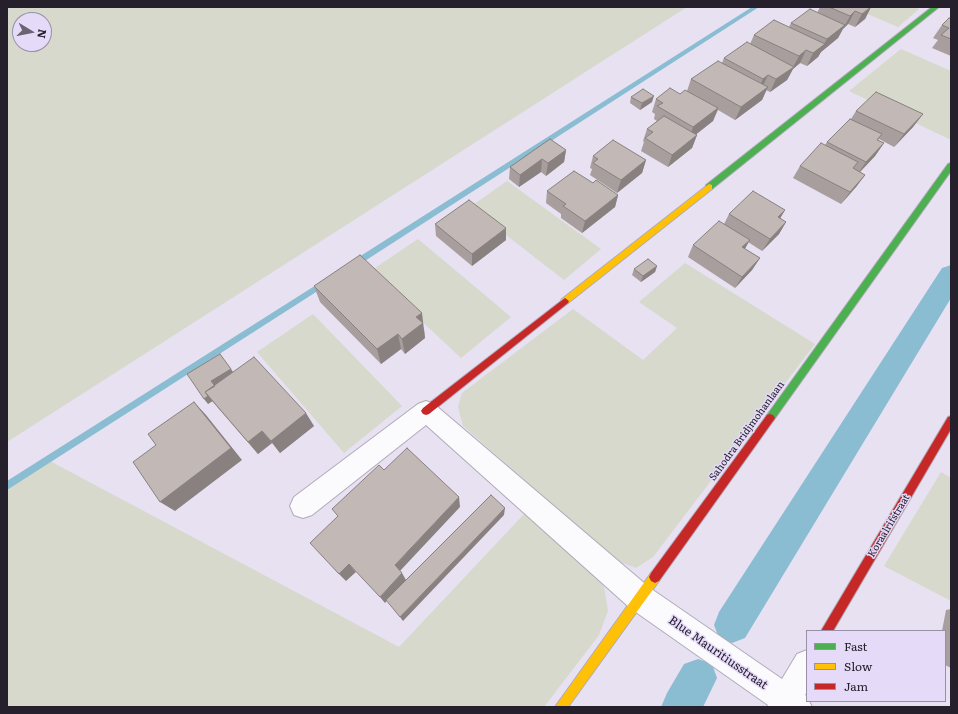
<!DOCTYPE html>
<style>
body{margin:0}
#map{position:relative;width:958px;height:714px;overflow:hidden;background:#e7e1f2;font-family:Literata,serif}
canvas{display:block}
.frame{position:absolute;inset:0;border:8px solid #25202c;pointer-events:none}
.legend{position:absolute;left:806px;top:630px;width:140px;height:72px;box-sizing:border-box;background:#e6daf9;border:1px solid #9990a7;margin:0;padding:5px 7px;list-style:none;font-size:12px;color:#25202c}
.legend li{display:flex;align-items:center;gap:8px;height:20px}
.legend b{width:20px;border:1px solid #9990a7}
.north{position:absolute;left:12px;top:12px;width:40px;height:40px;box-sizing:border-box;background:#e6daf9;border:1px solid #9990a7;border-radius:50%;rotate:100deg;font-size:11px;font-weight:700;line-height:16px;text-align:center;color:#25202c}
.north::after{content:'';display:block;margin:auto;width:14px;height:18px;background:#696471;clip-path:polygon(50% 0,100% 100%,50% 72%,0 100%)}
</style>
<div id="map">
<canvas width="958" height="714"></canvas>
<div class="frame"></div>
<ul class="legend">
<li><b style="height:5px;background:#4caf50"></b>Fast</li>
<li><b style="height:5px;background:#ffc107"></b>Slow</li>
<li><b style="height:5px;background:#c62828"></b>Jam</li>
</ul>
<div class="north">N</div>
</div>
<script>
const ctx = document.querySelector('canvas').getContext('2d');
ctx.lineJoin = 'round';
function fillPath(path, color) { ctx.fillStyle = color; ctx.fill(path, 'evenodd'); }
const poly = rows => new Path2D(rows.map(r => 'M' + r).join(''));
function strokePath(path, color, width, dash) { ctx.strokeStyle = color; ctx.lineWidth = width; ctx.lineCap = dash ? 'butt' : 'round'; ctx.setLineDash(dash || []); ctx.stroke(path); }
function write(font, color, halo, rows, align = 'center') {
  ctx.font = font + ' Literata,serif'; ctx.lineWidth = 3; ctx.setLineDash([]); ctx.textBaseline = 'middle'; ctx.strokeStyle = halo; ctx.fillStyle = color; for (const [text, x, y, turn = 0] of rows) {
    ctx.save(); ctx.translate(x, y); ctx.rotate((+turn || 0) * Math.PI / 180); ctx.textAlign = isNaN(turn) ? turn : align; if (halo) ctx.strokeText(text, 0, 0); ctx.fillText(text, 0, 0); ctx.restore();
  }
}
const green = poly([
 [7,7,687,7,7,442],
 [20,20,44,20,44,44,20,44],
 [851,7,914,7,919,9,898,27],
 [901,49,951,71,951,140,849,91],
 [507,181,601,249,564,280,470,207],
 [418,239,511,317,461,358,369,272],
 [685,263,815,344,653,557,636,568,615,560,463,426,458,407,462,393,573,309,643,360,677,328,639,302],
 [313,314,402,406,344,453,257,352],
 [48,460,399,647,526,512,593,568,604,587,608,611,599,635,544,707,7,707,7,486],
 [941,472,951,478,951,601,884,566]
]);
const stream = poly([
 [752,7,759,7,357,266,351,266,350,264,351,262,752,7],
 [324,280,327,281,328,283,327,285,7,490,7,481,324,280]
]);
const canal = poly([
 [951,265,951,298,745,638,732,643,719,638,714,625,719,612,942,268,951,265],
 [698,659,712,664,717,678,703,707,661,707,667,693,684,664,698,659]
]);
const street = poly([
 [426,401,434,404,650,588,782,679,797,654,807,650,807,692,805,695,807,696,807,701,809,701,812,707,767,707,768,705,630,608,426,425,312,515,303,518,294,515,290,506,294,497,418,404,426,401]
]);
const fast = poly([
 [932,7,939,7,712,189,706,189,706,185,932,7],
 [951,163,951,171,773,421,770,422,767,421,765,418,767,415,948,164,951,163]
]);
const slow = poly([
 [709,184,712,185,712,189,568,303,562,303,561,301,562,299,709,184],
 [655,571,659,573,661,577,659,581,568,707,555,707,651,573,655,571]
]);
const jam = poly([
 [565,298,569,301,568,303,429,414,426,415,423,414,421,411,423,408,565,298],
 [770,414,773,415,775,418,773,421,659,581,655,583,651,581,649,577,651,573,767,415,770,414],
 [951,416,951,429,833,631,821,631,948,417,951,416]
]);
const wall = poly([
 [820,7,871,7,865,19,855,27,848,24,843,29,838,38,821,52,818,57,807,66,800,63,793,69,787,80,770,92,766,90,762,100,735,120,718,110,713,121,696,134,697,135,692,148,668,167,641,151,644,142,643,141,647,129,657,121,654,119,655,114,652,112,656,99,680,94,687,91,691,79,722,63,724,58,750,44,754,35,789,27,791,23,817,13],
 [951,19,951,56,932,48,938,40,933,38,942,25],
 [631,97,652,102,640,110,630,103],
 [856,111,923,114,913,127,894,147,879,139,878,140,884,143,875,156,860,172,865,175,856,187,841,204,793,178,800,166,825,145,827,142,851,119],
 [566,150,564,162,546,176,541,172,519,187,509,179,510,167],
 [593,156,646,160,642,173,617,193,590,175,592,169,590,168],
 [593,183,618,195,615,207,582,233,561,218,561,214,546,203,547,191],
 [785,210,780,218,786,222,779,234,762,251,748,242,745,249,760,258,752,270,735,288,688,257,693,245,724,224,729,214],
 [435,224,506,240,472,266,436,236],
 [657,266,655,272,641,282,632,275,634,269],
 [314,286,424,329,425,338,405,354,401,349,381,364,320,302],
 [220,354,233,372,314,426,280,453,272,443,258,454,212,401,208,404],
 [951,609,951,668,945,665,945,631,942,631,946,610]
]);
const shadedWall = poly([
 [871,7,865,19,855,27,862,14],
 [855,11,848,24,843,29,850,16],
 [845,25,838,38,821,52,818,57,807,66,813,53,824,44,827,39],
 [806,50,800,63,793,69,787,80,770,92,776,79,793,67,799,56],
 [768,75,762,88,757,92,763,79],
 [768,87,762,100,735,120,741,107],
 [654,96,652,102,640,110,642,103],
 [718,108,713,121,689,140,693,127],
 [923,114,913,127,894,147,904,134],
 [697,135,692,148,668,167,672,155],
 [884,143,875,156,857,175,866,162],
 [566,150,564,162,546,176,548,163],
 [542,159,541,172,519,187,520,175],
 [646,160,642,173,617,193,621,180],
 [865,175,856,187,841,204,850,192],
 [618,195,615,207,582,233,585,221],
 [785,210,778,222,778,217],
 [786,222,779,234,762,251,770,239],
 [506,228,506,240,472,266,472,254],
 [750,240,743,252,742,247],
 [760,258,752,270,735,288,742,277],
 [657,266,655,272,641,282,643,276],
 [422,313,425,338,405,354,402,339,416,317],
 [398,334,401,349,381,364,377,349],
 [231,369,234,374,222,395,208,404,204,399,211,381],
 [194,402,206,415,242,460,175,511,160,502],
 [306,413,314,426,280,453,271,441],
 [262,431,272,443,258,454,248,442],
 [459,497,460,507,399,572,395,565],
 [505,508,504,515,403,621,400,617],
 [349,564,356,572,346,581,339,574],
 [402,573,406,580,385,603,380,597]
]);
const building = poly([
 [829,7,871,7,862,14,855,11,850,16,829,7],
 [810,9,845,25,827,39,791,23,810,9],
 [949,18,951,19,951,39,941,35,949,28,942,25,949,18],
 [774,20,825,44,813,53,806,50,799,56,754,35,774,20],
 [747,42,794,67,776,79,768,75,763,79,724,58,747,42],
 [718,61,768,87,741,107,691,79,718,61],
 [670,88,680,94,685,90,718,108,693,127,657,106,663,103,656,99,670,88],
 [643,89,654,96,642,103,631,97,643,89],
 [876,92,923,114,904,134,856,111,876,92],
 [664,116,697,135,672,155,645,138,653,132,647,129,664,116],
 [850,119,882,134,877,140,884,143,866,162,827,142,850,119],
 [550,139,566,150,548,163,542,159,520,175,510,167,550,139],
 [613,140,646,160,621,180,593,163,598,159,593,156,613,140],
 [821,143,858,162,853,168,865,175,850,192,800,166,821,143],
 [574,171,593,183,596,180,618,195,585,221,563,206,566,204,547,191,574,171],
 [753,191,785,210,778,217,786,222,770,239,729,214,753,191],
 [469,200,506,228,472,254,435,224,469,200],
 [719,221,750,240,742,247,760,258,742,277,693,245,719,221],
 [360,255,422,313,416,317,423,323,402,339,398,334,377,349,314,286,360,255],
 [648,259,657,266,643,276,634,269,648,259],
 [220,354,231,369,211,381,215,386,205,392,208,396,204,399,187,374,220,354],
 [254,357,306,413,271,441,262,431,248,442,205,392,254,357],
 [194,402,231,448,160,502,133,462,156,445,148,434,194,402],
 [407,448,459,497,395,565,402,573,380,597,349,564,339,574,310,543,338,516,332,509,379,465,384,470,407,448],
 [491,495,505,508,400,617,386,600,491,495]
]);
const streetNames = [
 ["Sahodra Bridjmohanlaan",747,431,-54],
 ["Koraalrifstraat",889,526,-59]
];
const nearStreetnames = [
 ["Blue Mauritiusstraat",718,653,35]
];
fillPath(green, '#d6d9cc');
fillPath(stream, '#8abdd2');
fillPath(canal, '#8abdd2');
strokePath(street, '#b0abb8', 2);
strokePath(fast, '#b0abb8', 2);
strokePath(slow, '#b0abb8', 2);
strokePath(jam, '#b0abb8', 2);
fillPath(street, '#fbfafd');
fillPath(fast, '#4caf50');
fillPath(slow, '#ffc107');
fillPath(jam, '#c62828');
fillPath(wall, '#a79e9d');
fillPath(shadedWall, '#88817f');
fillPath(building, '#c2b8b6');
strokePath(building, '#88817f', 1);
write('10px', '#25202c', '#e6daf9', streetNames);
write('12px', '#25202c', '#e6daf9', nearStreetnames);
</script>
